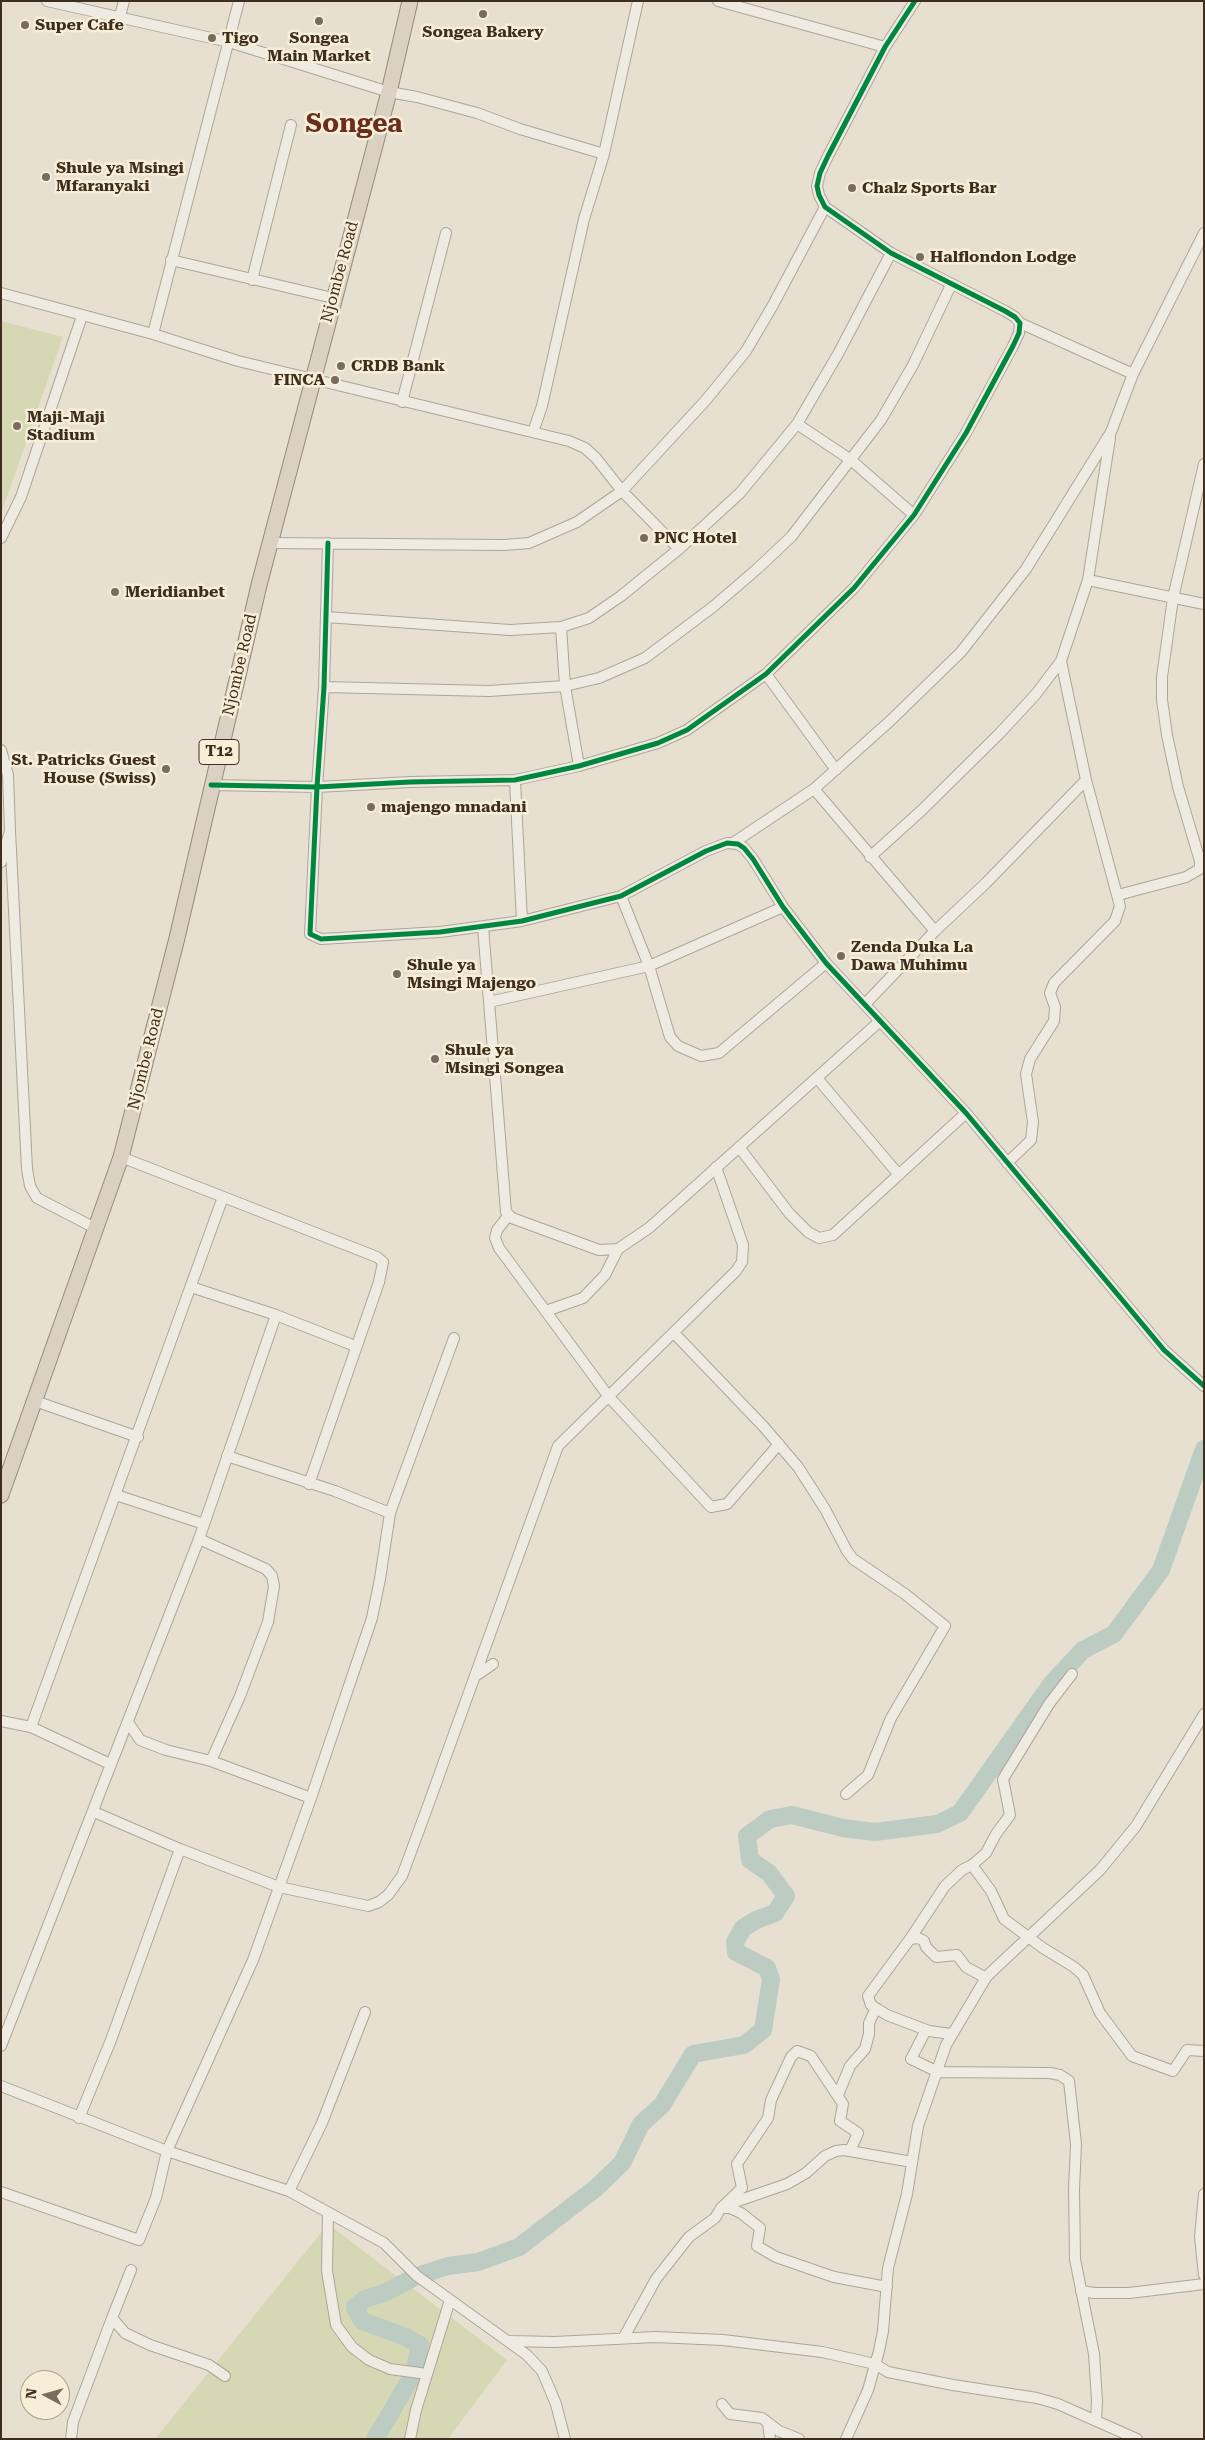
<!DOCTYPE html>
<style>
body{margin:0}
#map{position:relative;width:1205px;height:2440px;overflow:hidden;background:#e7e0d1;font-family:"Roboto Serif",serif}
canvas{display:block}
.frame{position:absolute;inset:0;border:2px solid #3d2e20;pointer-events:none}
.north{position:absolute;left:20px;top:2370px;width:50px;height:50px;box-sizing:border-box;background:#f7eed8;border:1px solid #ada18e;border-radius:50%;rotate:276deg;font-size:14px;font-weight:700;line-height:20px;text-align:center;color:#3d2e20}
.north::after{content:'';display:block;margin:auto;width:18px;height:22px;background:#786c5e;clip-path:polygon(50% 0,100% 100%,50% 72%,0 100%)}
</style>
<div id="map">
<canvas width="1205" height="2440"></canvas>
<div class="frame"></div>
<div class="north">N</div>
</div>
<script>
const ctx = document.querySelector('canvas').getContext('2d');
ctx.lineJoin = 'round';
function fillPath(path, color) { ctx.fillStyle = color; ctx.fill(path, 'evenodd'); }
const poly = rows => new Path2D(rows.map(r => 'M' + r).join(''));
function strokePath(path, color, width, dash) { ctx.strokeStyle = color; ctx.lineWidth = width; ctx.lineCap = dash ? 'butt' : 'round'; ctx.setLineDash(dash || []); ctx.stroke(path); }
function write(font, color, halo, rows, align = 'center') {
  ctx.font = font + ' "Roboto Serif",serif'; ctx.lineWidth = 5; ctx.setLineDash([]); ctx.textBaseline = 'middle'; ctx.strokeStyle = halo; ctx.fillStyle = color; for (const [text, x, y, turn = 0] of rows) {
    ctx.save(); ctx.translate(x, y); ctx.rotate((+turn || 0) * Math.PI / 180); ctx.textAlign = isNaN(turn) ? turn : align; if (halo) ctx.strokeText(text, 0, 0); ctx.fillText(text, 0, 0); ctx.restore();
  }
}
const green = poly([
 [1,321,63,337,1,514],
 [328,2224,507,2360,448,2439,155,2439]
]);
const river = poly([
 [375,2439,414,2373,420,2345,406,2337,362,2321,355,2307,365,2299,384,2293,417,2276,448,2266,478,2262,519,2247,596,2188,622,2163,641,2124,662,2105,693,2054,744,2045,763,2030,771,1979,767,1968,736,1952,735,1942,743,1928,756,1920,775,1913,786,1896,769,1873,750,1860,747,1836,770,1819,792,1815,843,1828,875,1832,937,1824,960,1813,1052,1683,1083,1650,1114,1634,1161,1570,1204,1449]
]);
const minor = poly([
 [47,1,229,42,389,92,417,97,477,113,520,129,604,154],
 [718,1,885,47],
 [120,16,124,1],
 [171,260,333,298],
 [252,280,291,125],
 [1,293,153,334,238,361,569,441,585,448,596,458,622,491,679,549],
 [1020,323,1133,374],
 [153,334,239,1],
 [402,402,446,233],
 [797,424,851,460,914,515],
 [533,432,542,406,584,219,604,154,638,1],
 [1,538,21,497,82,316],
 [270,543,504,545,529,543,577,522,622,491,706,400,746,351,773,305,825,207],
 [328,543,324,687,317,787,310,934,321,939,440,932,522,921,621,896,706,851,727,843,738,844,744,848,753,859,783,907,826,963,966,1113,1164,1350,1204,1386],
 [1088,580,1204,604],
 [326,617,510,630,561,627,589,618,621,596,679,549,740,493,797,424,838,354,891,253],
 [561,627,565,686,579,766],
 [766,674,836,770],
 [324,687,489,691,565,686,599,678,645,658,714,606,757,569,791,537,881,420,913,365,951,285],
 [1,750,8,775,10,831,1,862],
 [515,780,522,921],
 [211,785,317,787,410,782,515,780,579,766,658,743,687,730,766,674,854,588,914,515,966,433,1013,346,1019,333,1020,323,1015,317,1005,311,891,253,825,207,819,195,817,186,820,173,828,156,885,47,915,1],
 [814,789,935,931],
 [10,831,27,1169,30,1186,37,1198,97,1229],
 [733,843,814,789,890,721,961,652,1026,569,1111,432,1133,374,1204,233],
 [870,857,922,810,1000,733,1036,694,1061,661,1088,580,1110,438],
 [1118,895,1186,877,1200,869,1200,861,1178,787,1167,735,1162,700,1162,677,1173,598,1204,464],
 [621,896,649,966,670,1037,678,1046,701,1056,719,1053,826,963],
 [483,927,506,1212,512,1218,599,1250,618,1249,649,1228,880,1021],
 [489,1002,649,966,783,907],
 [865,1004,935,931,986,883,1086,780],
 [817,1078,899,1175],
 [739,1147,789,1213,808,1232,819,1238,833,1235,966,1113],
 [121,1157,377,1257,383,1262,379,1282,309,1484],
 [1007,1163,1031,1140,1033,1122,1026,1074,1030,1059,1054,1021,1055,1007,1050,993,1054,983,1115,921,1120,906,1086,780,1061,661],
 [508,1216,497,1230,495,1238,499,1248,609,1397,711,1507,727,1504,779,1444],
 [191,1287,276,1315,355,1346],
 [546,1311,583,1298,605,1275,618,1249],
 [674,1333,764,1427,798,1467,825,1509,847,1551,853,1559,905,1594,945,1626,891,1718,868,1775,846,1794],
 [35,1401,138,1437],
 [227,1456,335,1491,390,1513],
 [116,1495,204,1524],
 [199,1539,266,1569,272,1576,274,1586,268,1622,240,1696,211,1761],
 [477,1675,493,1664],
 [1,1721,31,1727,110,1764],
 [128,1722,140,1740,166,1750,211,1761,311,1798],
 [31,1727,223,1197],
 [94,1812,180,1849,279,1887,368,1906,379,1902,388,1895,402,1876,425,1814,558,1446,736,1271,742,1262,743,1245,716,1167],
 [972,1865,991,1891,1004,1919,1043,1948,1074,1967,1083,1975,1100,2013,1132,2056,1173,2071,1187,2050,1204,2051],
 [910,1939,918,1938,924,1941,926,1947,936,1957,957,1955,966,1967,986,1978],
 [926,2030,911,2059,938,2072,1050,2073,1060,2075,1069,2081,1076,2144,1074,2189,1075,2259,1094,2354,1097,2401,1096,2421],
 [951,2034,929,2031,887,2015,871,2005,868,1996,910,1939,945,1886,962,1870,972,1865,986,1853,996,1834,1010,1815,1003,1779,1049,1704,1072,1674],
 [1,2046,199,1539,276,1315],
 [1,2086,167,2151,289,2191,384,2243,417,2276,527,2355,542,2371,556,2404,565,2439],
 [838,2095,850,2066,865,2049,869,2034,869,2023,876,2008],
 [79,2118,111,2040,180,1849],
 [289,2191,322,2123,365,2012],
 [1,2192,139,2240,156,2198,167,2151,253,1960,311,1798,372,1618,380,1579,390,1513,454,1338],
 [1204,2194,1200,2237,1204,2275],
 [729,2204,787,2184,806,2173,825,2156,836,2151,844,2150,912,2162],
 [721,2208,742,2188,737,2164,768,2118,771,2100,791,2057,797,2051,811,2056,843,2104,840,2121,858,2133,850,2151],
 [328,2214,327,2271,336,2325,352,2347,369,2360,390,2369,427,2374],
 [131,2270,112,2318,125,2333,150,2345,209,2365,225,2376],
 [1081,2291,1094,2293,1129,2293,1204,2284],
 [624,2337,656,2279,689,2237,715,2218,721,2208,730,2208,741,2213,760,2228,757,2246,776,2257,834,2277,887,2287],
 [509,2341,555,2342,655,2337,723,2340,822,2352,875,2364,888,2372,953,2385,1037,2398,1058,2404,1137,2439],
 [722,2404,730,2414,762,2418,779,2431,799,2439],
 [768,2423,770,2439],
 [71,2439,73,2422,112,2318],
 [410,2439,416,2410,450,2300],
 [846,2439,868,2390,879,2351,883,2331,888,2268,907,2194,918,2126,946,2045,987,1976,1100,1870,1136,1826,1204,1714]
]);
const highway = poly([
 [1,1495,121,1157,177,938,259,585,389,92,410,1]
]);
const cycleway = poly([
 [328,543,324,687,317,787,310,934,321,939,440,932,522,921,621,896,706,851,727,843,738,844,744,848,753,859,783,907,826,963,966,1113,1164,1350,1204,1386],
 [211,785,317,787,410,782,515,780,579,766,658,743,687,730,766,674,854,588,914,515,966,433,1013,346,1019,333,1020,323,1015,317,1005,311,891,253,825,207,819,195,817,186,820,173,828,156,885,47,915,1]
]);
const markers = [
 [483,14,5,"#786c5e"],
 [319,21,5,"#786c5e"],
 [25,25,5,"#786c5e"],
 [212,38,5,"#786c5e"],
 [46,177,5,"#786c5e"],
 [852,188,5,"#786c5e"],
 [920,257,5,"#786c5e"],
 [341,366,5,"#786c5e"],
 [335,380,5,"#786c5e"],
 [17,426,5,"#786c5e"],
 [644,538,5,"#786c5e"],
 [115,592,5,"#786c5e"],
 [166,769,5,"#786c5e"],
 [371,807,5,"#786c5e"],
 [841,956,5,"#786c5e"],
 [397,974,5,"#786c5e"],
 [435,1059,5,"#786c5e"]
];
const shields = [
 [219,752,40]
];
const shieldNames = [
 ["T12",219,752]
];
const poiNames = [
 ["Super Cafe",35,25],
 ["Songea Bakery",483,32,"center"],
 ["Tigo",222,38],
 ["Songea",319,38,"center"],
 ["Main Market",319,56,"center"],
 ["Shule ya Msingi",56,168],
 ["Mfaranyaki",56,186],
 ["Chalz Sports Bar",862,188],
 ["Halflondon Lodge",930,257],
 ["CRDB Bank",351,366],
 ["FINCA",325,380,"right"],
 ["Maji-Maji",27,417],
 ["Stadium",27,435],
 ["PNC Hotel",654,538],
 ["Meridianbet",125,592],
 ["St. Patricks Guest",156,760,"right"],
 ["House (Swiss)",156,778,"right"],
 ["majengo mnadani",381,807],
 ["Zenda Duka La",851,947],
 ["Dawa Muhimu",851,965],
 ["Shule ya",407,965],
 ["Msingi Majengo",407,983],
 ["Shule ya",445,1050],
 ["Msingi Songea",445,1068]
];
const streetNames = [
 ["Njombe Road",340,272,-75],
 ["Njombe Road",240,665,-77],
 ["Njombe Road",146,1059,-76]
];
const townNames = [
 ["Songea",354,124]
];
fillPath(green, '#d6d7b3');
strokePath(river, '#bcccc2', 18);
strokePath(minor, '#ada599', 12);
strokePath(highway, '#928b80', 17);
strokePath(minor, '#efebe3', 10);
strokePath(highway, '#dad1c2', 15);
strokePath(cycleway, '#00873e', 5);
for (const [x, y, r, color] of markers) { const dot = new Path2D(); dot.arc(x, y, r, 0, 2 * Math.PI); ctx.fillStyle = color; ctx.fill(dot); strokePath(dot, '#f7eed8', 2); }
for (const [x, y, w] of shields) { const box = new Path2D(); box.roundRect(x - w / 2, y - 12.5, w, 25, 4); ctx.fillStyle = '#f7eed8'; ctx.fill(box); strokePath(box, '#3d2e20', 1); }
write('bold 15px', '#3d2e20', null, shieldNames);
write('bold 16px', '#3d2e20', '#f7eed8', poiNames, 'left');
write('16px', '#3d2e20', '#f7eed8', streetNames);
write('bold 26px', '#6b2e1e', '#f7eed8', townNames);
</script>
